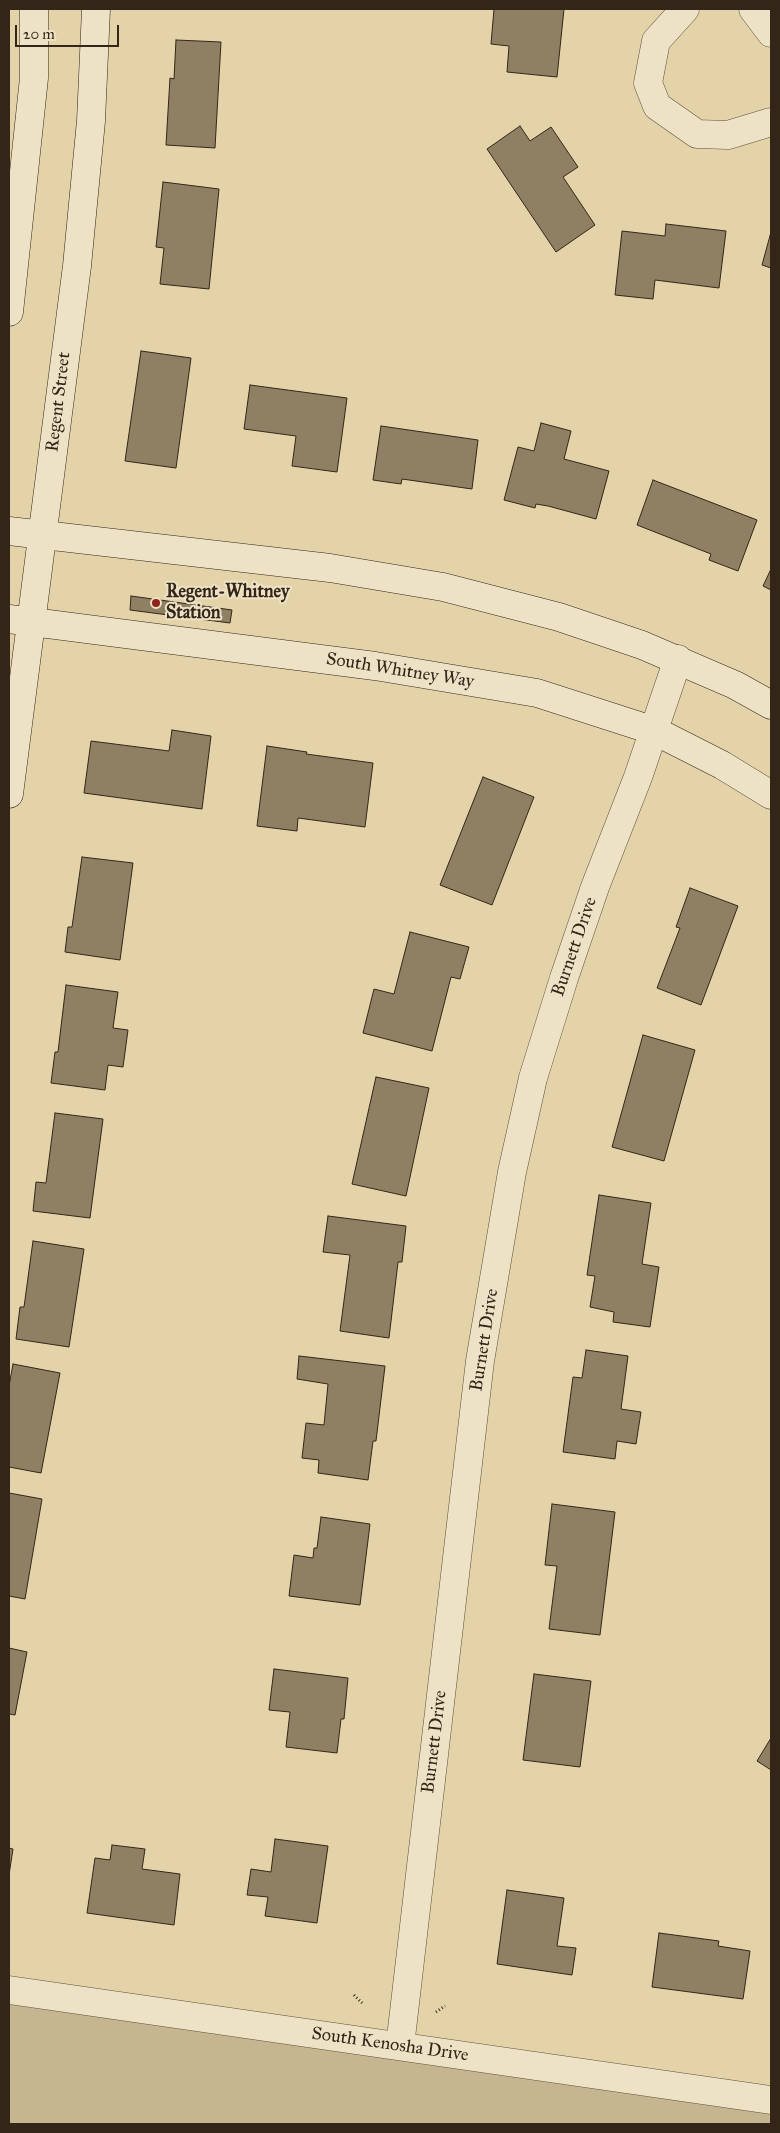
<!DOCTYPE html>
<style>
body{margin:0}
#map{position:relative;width:780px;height:2133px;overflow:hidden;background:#e4d3a8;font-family:"IM FELL Great Primer",serif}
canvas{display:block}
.frame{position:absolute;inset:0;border:10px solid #332619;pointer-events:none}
.scale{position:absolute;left:15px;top:25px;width:104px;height:22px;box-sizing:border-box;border:2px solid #332619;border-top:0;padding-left:6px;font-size:15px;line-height:18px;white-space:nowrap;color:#332619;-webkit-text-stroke:4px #ede2c6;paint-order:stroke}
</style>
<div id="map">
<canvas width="780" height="2133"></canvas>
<div class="frame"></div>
<div class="scale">20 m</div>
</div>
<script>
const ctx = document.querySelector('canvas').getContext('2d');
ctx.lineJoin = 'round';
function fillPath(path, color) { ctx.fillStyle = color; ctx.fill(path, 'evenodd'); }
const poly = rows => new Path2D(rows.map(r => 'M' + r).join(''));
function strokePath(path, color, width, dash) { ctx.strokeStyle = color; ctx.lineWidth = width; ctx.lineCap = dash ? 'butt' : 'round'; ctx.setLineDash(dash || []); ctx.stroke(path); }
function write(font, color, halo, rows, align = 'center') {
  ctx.font = font + ' "IM FELL Great Primer",serif'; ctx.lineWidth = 4; ctx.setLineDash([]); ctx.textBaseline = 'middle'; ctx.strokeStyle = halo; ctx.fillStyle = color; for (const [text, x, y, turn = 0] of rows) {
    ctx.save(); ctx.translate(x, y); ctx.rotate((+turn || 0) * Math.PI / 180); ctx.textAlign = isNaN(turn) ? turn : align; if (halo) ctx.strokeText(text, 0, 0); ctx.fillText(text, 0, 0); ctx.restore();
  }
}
const green = poly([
 [9,1990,771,2100,771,2124,9,2124]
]);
const building = poly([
 [494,9,564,9,557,77,507,72,509,46,491,44,494,9],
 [176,40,221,42,215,148,166,145,170,78,174,79,176,40],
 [520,126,530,141,551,127,578,167,563,177,595,225,556,252,487,149,520,126],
 [163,182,219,189,209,289,160,284,164,248,156,247,163,182],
 [666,224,726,231,719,288,655,280,653,299,615,295,622,231,665,236,666,224],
 [771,232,771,268,762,265,771,232],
 [141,351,191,358,176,468,125,461,141,351],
 [250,385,347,398,337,472,292,466,296,436,244,429,250,385],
 [541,423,571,431,564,459,609,471,596,519,548,506,536,504,535,508,504,500,518,447,534,451,541,423],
 [381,426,478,440,472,489,402,479,401,484,373,480,381,426],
 [653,480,757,520,738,571,709,560,711,554,637,525,653,480],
 [771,569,771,590,763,586,771,569],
 [131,596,232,610,230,623,130,610,131,596],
 [172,730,211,736,202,809,84,793,91,741,169,751,172,730],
 [267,746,307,752,306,754,373,763,365,827,298,818,297,831,257,826,267,746],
 [483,777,534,797,492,905,440,885,483,777],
 [82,857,133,863,120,960,65,952,68,927,72,927,82,857],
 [690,888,738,906,701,1005,657,988,680,928,676,927,690,888],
 [410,932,469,947,460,979,451,977,432,1051,363,1033,374,989,394,994,410,932],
 [66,985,118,992,113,1028,128,1030,123,1067,108,1065,105,1090,51,1083,55,1052,58,1052,66,985],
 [643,1035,695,1050,664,1161,612,1147,643,1035],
 [376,1077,429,1088,406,1196,352,1184,376,1077],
 [55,1113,103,1119,90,1218,33,1211,36,1182,46,1183,55,1113],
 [599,1195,651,1203,642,1264,659,1267,650,1327,613,1322,614,1312,590,1307,595,1276,587,1275,599,1195],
 [328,1216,406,1226,402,1262,398,1262,389,1338,340,1331,350,1255,323,1252,328,1216],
 [33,1241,84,1249,69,1347,16,1339,20,1307,24,1307,33,1241],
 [586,1350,628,1356,621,1409,641,1412,636,1444,617,1441,615,1459,563,1452,573,1377,582,1378,586,1350],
 [299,1356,385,1366,376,1441,373,1441,368,1480,318,1473,319,1460,302,1458,306,1423,324,1425,328,1384,297,1379,299,1356],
 [13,1364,60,1373,41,1473,9,1467,9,1386,13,1364],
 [9,1493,42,1499,25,1599,9,1596,9,1493],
 [552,1504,615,1512,600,1635,549,1629,557,1566,545,1565,552,1504],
 [321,1517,370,1524,360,1605,289,1596,294,1555,313,1558,314,1548,317,1548,321,1517],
 [9,1648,27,1652,15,1715,9,1714,9,1648],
 [274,1669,348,1678,344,1719,341,1719,337,1753,286,1747,290,1712,269,1710,274,1669],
 [534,1674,591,1681,580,1767,523,1760,534,1674],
 [771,1738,771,1770,757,1761,771,1738],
 [275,1839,328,1846,317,1923,265,1916,268,1897,247,1895,251,1869,271,1872,275,1839],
 [112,1845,145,1849,142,1869,180,1874,174,1925,87,1913,95,1858,110,1860,112,1845],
 [9,1848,13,1849,9,1875,9,1848],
 [507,1890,564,1898,557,1946,576,1948,572,1975,497,1964,507,1890],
 [659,1933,719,1941,718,1946,750,1951,743,1999,652,1987,659,1933]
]);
const path = poly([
 [354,1995,362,2003],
 [436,2012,445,2006]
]);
const street = poly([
 [685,9,656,41,648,83,657,106,697,134,728,135,771,122],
 [753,9,771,33],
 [9,1990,771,2100],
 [400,2046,480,1361,512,1172,533,1078,564,978,595,887,638,777,678,659]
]);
const secondary = poly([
 [9,312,34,78,34,9],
 [9,531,330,568,443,587,559,617,642,645,735,685,771,705],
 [9,619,375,666,537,693,655,731,722,765,771,795],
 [9,794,77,266,91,121,96,9]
]);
const markers = [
 [156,603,5,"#8f2418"]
];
const streetNames = [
 ["Regent Street",59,402,-83],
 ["South Whitney Way",400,671,9],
 ["Burnett Drive",575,947,-71],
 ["Burnett Drive",485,1340,-81],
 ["Burnett Drive",435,1742,-83],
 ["South Kenosha Drive",390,2045,8]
];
const poiNames = [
 ["Regent-Whitney",166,593],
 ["Station",166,614]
];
fillPath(green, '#c6b690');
fillPath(building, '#8f8063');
strokePath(building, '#332619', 1);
strokePath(street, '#5f513d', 29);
strokePath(secondary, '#332619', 29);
strokePath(path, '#332619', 3, [1, 2.5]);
strokePath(street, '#ede2c6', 28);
strokePath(secondary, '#ede2c6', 28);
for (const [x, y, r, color] of markers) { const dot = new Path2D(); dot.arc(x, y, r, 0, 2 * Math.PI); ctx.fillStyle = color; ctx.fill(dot); strokePath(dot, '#ede2c6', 2); }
write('18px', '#332619', '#ede2c6', streetNames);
write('bold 18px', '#332619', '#ede2c6', poiNames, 'left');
</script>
